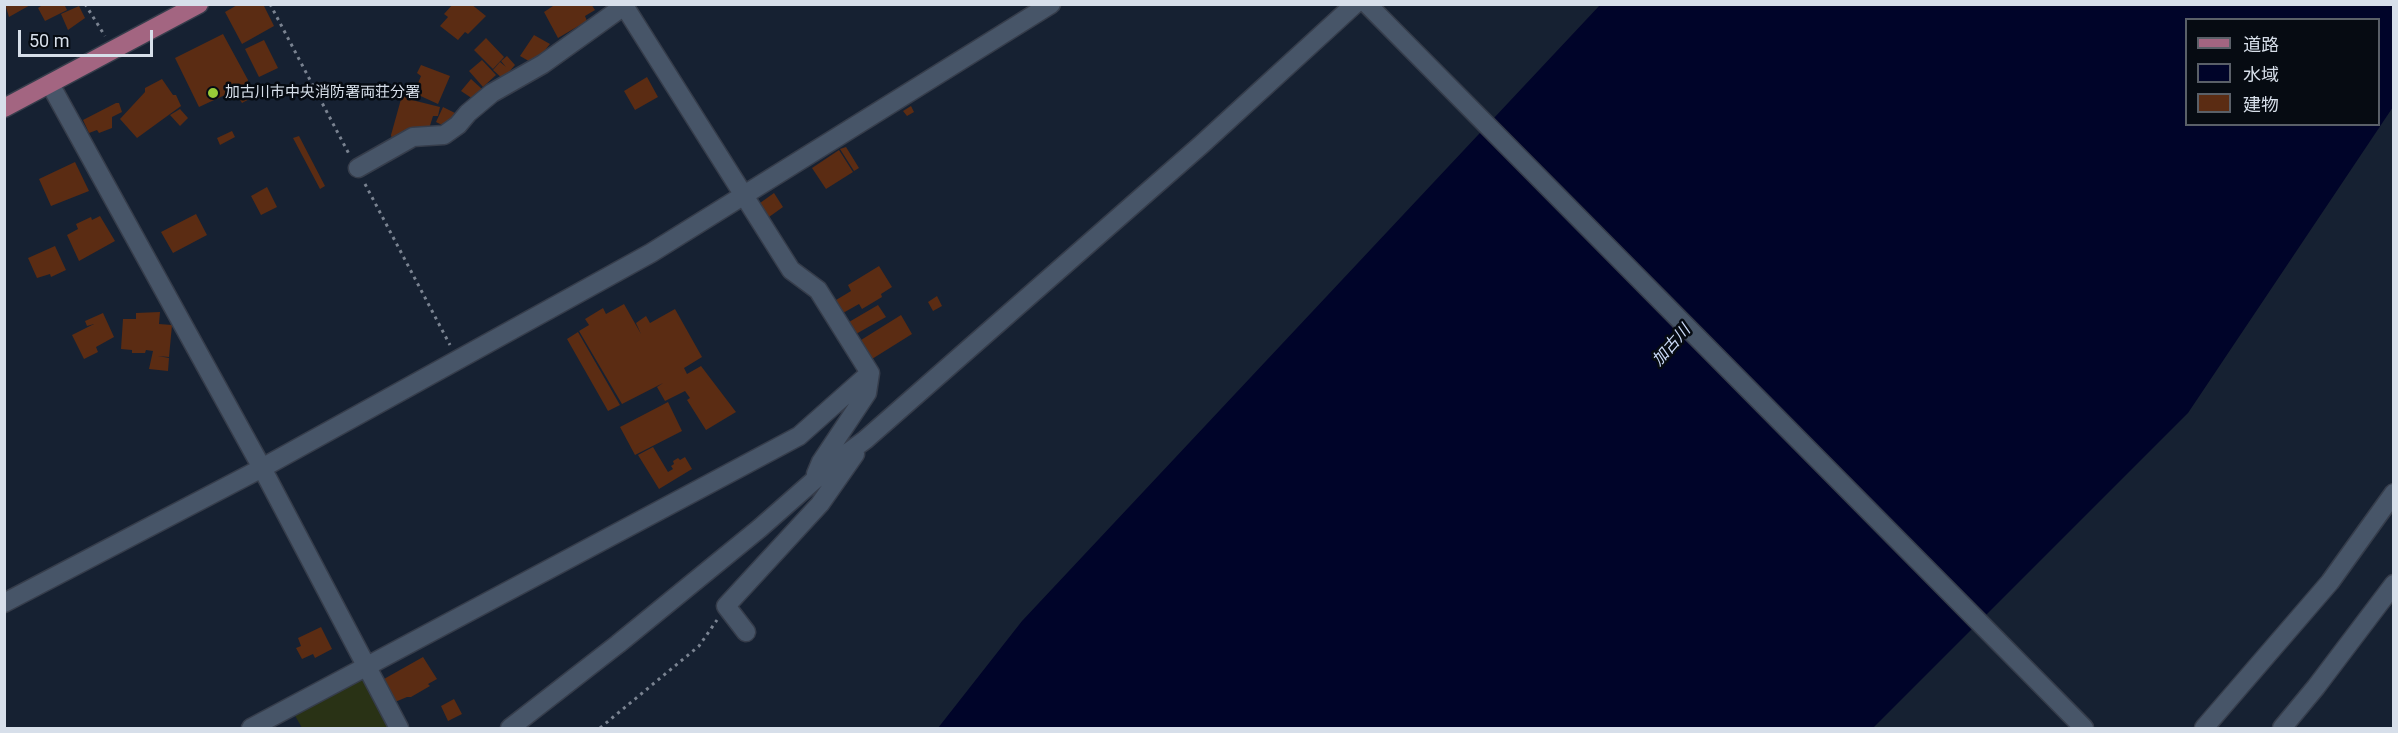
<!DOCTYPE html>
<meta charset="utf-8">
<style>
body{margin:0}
#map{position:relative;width:2398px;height:733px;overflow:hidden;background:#162132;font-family:Roboto,"Noto Sans JP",sans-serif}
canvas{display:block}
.frame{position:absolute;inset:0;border:6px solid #d7dfea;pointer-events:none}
.legend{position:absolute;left:2185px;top:18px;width:195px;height:108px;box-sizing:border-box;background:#060b12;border:2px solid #5a6068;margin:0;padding:8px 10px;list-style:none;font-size:18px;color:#d7dfea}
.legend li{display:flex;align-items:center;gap:12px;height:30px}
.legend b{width:30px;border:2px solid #5a6068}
.scale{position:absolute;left:18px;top:30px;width:135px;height:27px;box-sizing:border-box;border:3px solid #d7dfea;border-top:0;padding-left:8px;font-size:18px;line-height:21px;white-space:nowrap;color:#d7dfea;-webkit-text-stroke:4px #060b12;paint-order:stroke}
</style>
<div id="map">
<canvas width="2398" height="733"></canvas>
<div class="frame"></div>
<ul class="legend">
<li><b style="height:8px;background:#a36581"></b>道路</li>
<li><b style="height:16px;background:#000429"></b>水域</li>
<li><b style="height:16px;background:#5b2c13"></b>建物</li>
</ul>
<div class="scale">50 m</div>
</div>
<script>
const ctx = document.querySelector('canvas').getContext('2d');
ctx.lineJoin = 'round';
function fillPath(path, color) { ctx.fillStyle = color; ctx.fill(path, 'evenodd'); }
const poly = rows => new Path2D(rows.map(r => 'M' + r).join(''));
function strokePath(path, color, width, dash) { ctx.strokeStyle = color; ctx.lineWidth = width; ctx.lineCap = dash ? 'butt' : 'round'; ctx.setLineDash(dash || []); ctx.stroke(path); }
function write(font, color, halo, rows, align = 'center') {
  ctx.font = font + ' Roboto,"Noto Sans JP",sans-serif'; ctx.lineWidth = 5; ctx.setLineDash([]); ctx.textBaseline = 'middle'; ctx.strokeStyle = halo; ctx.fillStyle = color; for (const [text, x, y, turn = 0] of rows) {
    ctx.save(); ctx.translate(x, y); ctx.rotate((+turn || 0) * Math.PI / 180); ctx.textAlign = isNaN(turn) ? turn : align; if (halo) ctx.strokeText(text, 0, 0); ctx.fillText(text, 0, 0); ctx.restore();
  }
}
const green = poly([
 [364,676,393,728,302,728,293,712]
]);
const water = poly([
 [1600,5,2393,5,2393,107,2188,413,1873,728,938,728,1022,621],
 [2186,20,2378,20,2378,124,2186,124]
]);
const building = poly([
 [5,4,32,4,9,17],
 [44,4,64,4,67,10,45,21,38,8],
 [239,4,263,4,274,26,242,44,225,12],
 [453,4,471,4,486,16,468,34,465,32,458,40,440,26,448,17,444,14],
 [556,4,591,4,595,10,585,16,587,21,558,38,544,12],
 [79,6,85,18,68,30,61,14],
 [223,34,248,80,247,83,253,97,242,103,236,93,227,98,225,95,199,107,175,58],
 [534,35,550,44,534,64,520,56],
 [486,38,504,57,493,69,474,50],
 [264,40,278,68,259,77,245,49],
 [507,56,515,65,503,79,493,70,500,62,506,67,501,61],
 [482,60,496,75,483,87,469,71],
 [421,65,450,76,438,104,414,93,421,76,417,73],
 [647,77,658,97,635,110,624,91],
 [162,79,173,95,176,95,181,106,137,138,120,119,145,92,145,88],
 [471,79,482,89,473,99,461,91],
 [403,92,413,95,412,100,440,107,438,116,433,116,428,132,392,141,391,135],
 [116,103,119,103,122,112,112,117,112,128,99,133,97,130,89,133,83,120],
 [911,106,914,112,907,116,903,111],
 [443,107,455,113,448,128,436,122],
 [180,109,188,118,180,126,170,115],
 [232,131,235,137,220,145,217,138],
 [299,136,325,186,320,189,293,138],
 [846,147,859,168,854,171,840,149],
 [839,150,853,172,826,189,812,168],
 [75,162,89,191,51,206,39,179],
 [267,187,277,207,261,215,251,196],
 [774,193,783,207,769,217,760,203],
 [196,214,207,235,173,253,161,232],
 [100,216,115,241,79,261,67,235,78,229,76,224,91,217,92,220],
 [55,246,66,270,51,277,50,274,37,278,28,258],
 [879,266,892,287,881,294,882,297,862,309,859,304,843,313,836,300,851,291,848,285],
 [937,296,942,306,933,311,928,302],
 [624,304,641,334,636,323,646,316,650,323,675,309,702,357,684,368,687,374,701,366,736,412,706,430,687,400,690,398,685,391,665,401,657,387,663,383,622,404,579,331,589,325,585,319,603,308,606,314],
 [878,305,886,317,856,334,849,322],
 [160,312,159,324,172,325,169,357,158,356,169,358,168,371,149,369,153,351,146,350,145,353,132,353,132,350,121,349,123,319,136,319,136,313],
 [103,313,114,337,96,347,98,352,84,359,72,335,94,324,87,326,85,321],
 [901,315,912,334,872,359,861,340],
 [578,332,620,405,608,411,567,339],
 [668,402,682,431,635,455,620,427],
 [653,447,668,472,673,469,671,466,674,464,673,461,678,458,680,460,685,457,692,469,659,489,638,455],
 [321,627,332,649,315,658,313,654,302,659,296,648,301,646,298,638],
 [423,657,437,679,428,684,430,686,411,697,407,697,395,702,384,679],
 [454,699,462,714,448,721,441,706]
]);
const path = poly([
 [85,4,105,36],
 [270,4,349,154],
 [365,184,450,345],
 [600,728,699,646,717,620]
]);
const minor = poly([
 [623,4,791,270,818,290,870,373,867,393,821,462,816,474],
 [1367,4,2084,728],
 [50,84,262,468,399,728],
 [358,168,413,137,444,135,458,125,468,113,492,93,543,64,624,6],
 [4,603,262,468,651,253,1051,4],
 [746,632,726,606,820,504,855,454],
 [251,728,799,436,870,373],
 [510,728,618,644,760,528,835,462,865,440,1201,145,1355,4],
 [2204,728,2330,582,2394,493],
 [2282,728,2316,687,2394,584]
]);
const major = poly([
 [4,108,199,4]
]);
const markers = [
 [213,93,6,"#97cc38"]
];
const poiNames = [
 ["加古川市中央消防署両荘分署",225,93]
];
const waterNames = [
 ["加古川",1672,346,-49]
];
fillPath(green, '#293215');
fillPath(water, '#000429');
fillPath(building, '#5b2c13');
strokePath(minor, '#363d4b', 21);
strokePath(major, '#363d4b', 21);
strokePath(path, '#7a8391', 3, [3, 4.5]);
strokePath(minor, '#475568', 18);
strokePath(major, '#a36581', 18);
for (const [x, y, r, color] of markers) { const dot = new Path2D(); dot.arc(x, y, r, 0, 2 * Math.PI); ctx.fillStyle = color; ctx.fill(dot); strokePath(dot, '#060b12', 2); }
write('15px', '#d7dfea', '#060b12', poiNames, 'left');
write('italic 16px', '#cbdaf7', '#060b12', waterNames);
</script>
